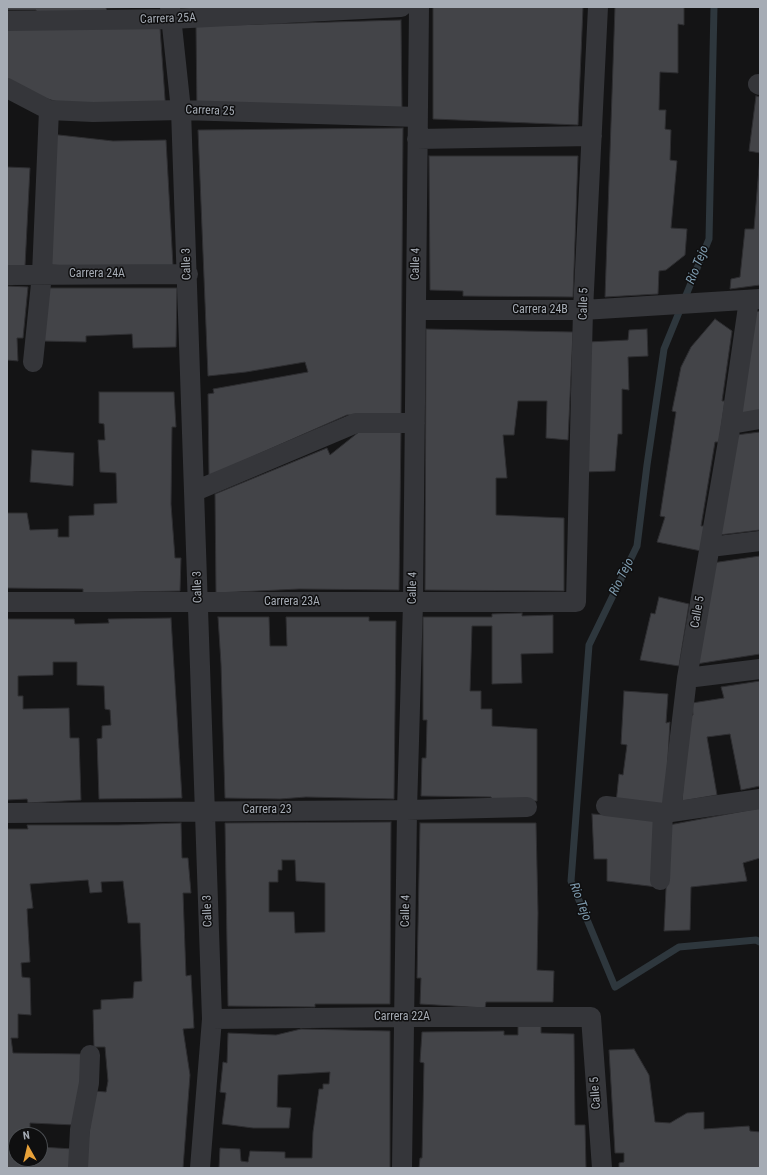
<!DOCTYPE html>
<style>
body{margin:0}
#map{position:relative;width:767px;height:1175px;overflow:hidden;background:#141415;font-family:"Roboto Condensed",sans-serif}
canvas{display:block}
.frame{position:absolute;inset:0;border:8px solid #a6acb5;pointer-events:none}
.north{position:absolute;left:8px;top:1127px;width:40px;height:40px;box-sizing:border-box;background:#0f0f10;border:1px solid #4b4e52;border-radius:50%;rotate:352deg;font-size:11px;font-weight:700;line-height:16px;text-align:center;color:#a6acb5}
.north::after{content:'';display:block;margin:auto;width:14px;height:18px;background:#e8a139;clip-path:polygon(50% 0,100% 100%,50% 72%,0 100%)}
</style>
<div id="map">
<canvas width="767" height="1175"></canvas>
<div class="frame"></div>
<div class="north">N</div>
</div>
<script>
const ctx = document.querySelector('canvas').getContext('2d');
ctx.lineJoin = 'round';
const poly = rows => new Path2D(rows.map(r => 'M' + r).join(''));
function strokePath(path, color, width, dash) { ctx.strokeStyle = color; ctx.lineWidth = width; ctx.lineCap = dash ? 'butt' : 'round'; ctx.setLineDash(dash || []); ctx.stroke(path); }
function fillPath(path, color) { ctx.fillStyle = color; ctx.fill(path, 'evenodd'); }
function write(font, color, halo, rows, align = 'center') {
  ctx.font = font + ' "Roboto Condensed",sans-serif'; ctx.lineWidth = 3; ctx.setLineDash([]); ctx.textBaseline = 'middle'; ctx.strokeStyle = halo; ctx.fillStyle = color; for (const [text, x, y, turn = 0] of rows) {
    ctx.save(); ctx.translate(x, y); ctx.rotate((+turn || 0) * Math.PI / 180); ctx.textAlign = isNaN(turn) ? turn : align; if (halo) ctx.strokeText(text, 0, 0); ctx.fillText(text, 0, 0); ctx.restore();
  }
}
const stream = poly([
 [714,7,709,239,664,349,647,465,637,546,589,645,571,881,615,987,679,947,756,940,760,942]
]);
const building = poly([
 [7,7,159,7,106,8,107,11,37,14,36,10,7,10,7,7],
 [433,7,583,7,578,125,433,119,433,7],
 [615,7,684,7,684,25,678,24,678,73,660,72,659,110,666,110,665,129,671,130,670,160,677,161,671,228,687,229,685,255,666,270,659,271,658,294,605,297,615,7],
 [401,20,402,109,197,114,196,26,401,20],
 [160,28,166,113,102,115,7,87,7,29,160,28],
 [756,96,760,97,760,153,749,151,756,96],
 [403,128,401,415,347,415,209,476,208,394,214,393,213,389,308,372,305,362,246,372,208,376,198,130,403,128],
 [50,134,113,141,166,140,173,266,66,266,39,264,50,134],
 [429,156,578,156,573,297,463,296,463,291,430,290,429,156],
 [760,156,760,285,730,289,731,279,740,277,745,229,754,229,760,156],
 [7,167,30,168,25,266,7,266,7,167],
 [7,286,28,287,23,338,17,338,18,361,7,360,7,286],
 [39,288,177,288,176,347,133,348,132,334,86,336,86,342,41,341,39,288],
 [760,311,760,411,739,414,754,312,760,311],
 [715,319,732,331,722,401,725,401,719,442,715,442,701,526,704,526,701,551,657,542,665,517,660,516,676,412,672,411,681,367,691,347,715,319],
 [426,329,573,332,568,440,546,438,547,401,518,401,514,435,503,435,507,478,496,478,496,515,564,518,564,591,425,590,426,329],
 [647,329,648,356,628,357,629,390,622,389,622,434,618,434,615,471,584,472,588,342,628,340,629,330,647,329],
 [99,392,174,392,176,427,172,427,171,504,175,558,181,558,180,591,83,593,83,589,7,588,7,513,27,513,30,530,58,529,58,537,69,537,69,516,94,515,94,504,117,503,116,473,100,472,98,440,105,440,104,424,99,423,99,392],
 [401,429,399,590,299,589,216,593,215,494,327,448,330,455,360,431,401,429],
 [760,432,760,530,719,535,736,435,760,432],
 [32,450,74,453,73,486,30,482,32,450],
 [760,556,760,654,696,664,712,563,760,556],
 [659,597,689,604,679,666,640,660,651,613,655,614,659,597],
 [522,613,522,616,553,615,553,653,521,654,522,683,492,684,492,626,472,626,470,691,481,691,481,709,492,709,492,726,537,729,537,801,492,801,491,797,421,796,422,758,426,758,427,720,423,720,423,617,492,617,492,614,522,613],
 [218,617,269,617,270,646,287,646,286,617,369,617,369,621,396,621,394,799,306,797,280,799,225,798,221,664,218,617],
 [171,618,182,798,99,799,97,739,102,738,102,726,111,725,110,710,105,709,104,686,77,685,77,662,53,662,53,675,18,676,18,696,23,696,23,709,69,708,70,738,79,738,81,800,28,803,27,799,7,800,7,619,74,619,75,624,109,623,108,619,171,618],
 [760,681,760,786,741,790,730,734,707,737,717,795,682,801,688,716,693,715,692,703,724,698,721,687,760,681],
 [624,691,668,694,666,723,670,722,665,808,616,803,619,774,623,775,627,745,621,744,624,691],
 [760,808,760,858,743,863,747,881,691,887,690,930,664,931,669,825,760,808],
 [592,814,658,818,657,887,607,881,607,859,594,859,592,814],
 [391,822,390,1004,315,1004,315,1007,228,1006,225,823,391,822],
 [282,860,295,860,296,881,325,883,325,932,295,933,294,912,269,912,269,882,278,882,278,870,282,870,282,860],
 [181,823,182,858,188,858,191,893,183,893,186,976,191,975,194,1028,183,1029,190,1075,183,1168,85,1168,94,1091,106,1092,108,1081,105,1047,94,1047,93,1010,101,1009,101,1000,133,998,134,982,142,981,140,923,128,923,123,881,101,882,102,892,90,893,88,880,30,884,33,908,27,909,30,962,21,963,22,977,30,978,31,1015,18,1014,18,1038,11,1038,13,1053,81,1054,81,1095,75,1125,30,1123,30,1135,16,1135,16,1159,40,1159,40,1147,74,1149,73,1168,7,1168,7,829,28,829,27,825,118,825,181,823],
 [420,823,536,823,538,913,537,970,554,971,553,1002,486,1002,485,1008,420,1004,421,978,417,978,420,823],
 [518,1026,541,1026,541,1033,574,1034,575,1125,585,1125,586,1168,419,1168,420,1158,422,1158,424,1063,420,1062,422,1032,504,1031,504,1035,518,1035,518,1026],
 [301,1029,390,1031,390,1168,219,1168,220,1148,240,1149,241,1161,248,1162,250,1151,285,1152,285,1158,312,1158,313,1132,319,1089,323,1089,323,1084,329,1084,330,1072,278,1075,277,1107,291,1108,289,1128,253,1128,222,1124,226,1093,220,1092,223,1062,227,1063,228,1033,276,1035,301,1029],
 [634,1049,649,1075,655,1122,670,1123,687,1113,704,1112,704,1129,749,1126,750,1131,760,1132,760,1168,619,1168,619,1163,624,1162,624,1153,615,1153,609,1050,634,1049]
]);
const street = poly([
 [170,7,181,110,212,1019,200,1168],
 [7,21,171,19,401,7],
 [758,84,760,85],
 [7,88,49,110,93,112,181,110,418,117],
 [417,139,592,136],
 [7,275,188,274],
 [416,310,583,310,760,299],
 [33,362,42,274,49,110],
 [731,424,760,419],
 [195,491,356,423,415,423],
 [710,547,760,541],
 [7,602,576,602,583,310,598,7],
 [687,678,760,669],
 [606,806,663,813,671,812,687,678,731,424,749,300],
 [671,812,760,799],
 [7,813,407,810,527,807],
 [660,880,663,813],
 [212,1019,404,1017,591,1017,602,1168],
 [78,1168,80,1130,89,1083,90,1055],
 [402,1168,407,810,413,603,419,7]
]);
const streetNames = [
 ["Carrera 25A",168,19,-2],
 ["Carrera 25",210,111,2],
 ["Calle 3",187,264,-92],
 ["Calle 4",416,264,-89],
 ["Carrera 24A",97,274],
 ["Calle 5",584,304,-88],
 ["Carrera 24B",540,310],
 ["Calle 3",198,587,-92],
 ["Calle 4",413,588,-89],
 ["Carrera 23A",292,602],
 ["Calle 5",698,612,-80],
 ["Carrera 23",267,810],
 ["Calle 3",208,911,-92],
 ["Calle 4",406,911,-89],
 ["Carrera 22A",402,1017],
 ["Calle 5",596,1093,-94]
];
const waterNames = [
 ["Rio Tejo",698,265,-68],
 ["Rio Tejo",622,577,-64],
 ["Rio Tejo",580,902,69]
];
strokePath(stream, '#2e373d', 7);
fillPath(building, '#434448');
strokePath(building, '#2e2e31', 1);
strokePath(street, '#35363a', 20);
write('12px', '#a6acb5', '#0f0f10', streetNames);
write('italic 13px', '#7e9bae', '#0f0f10', waterNames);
</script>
